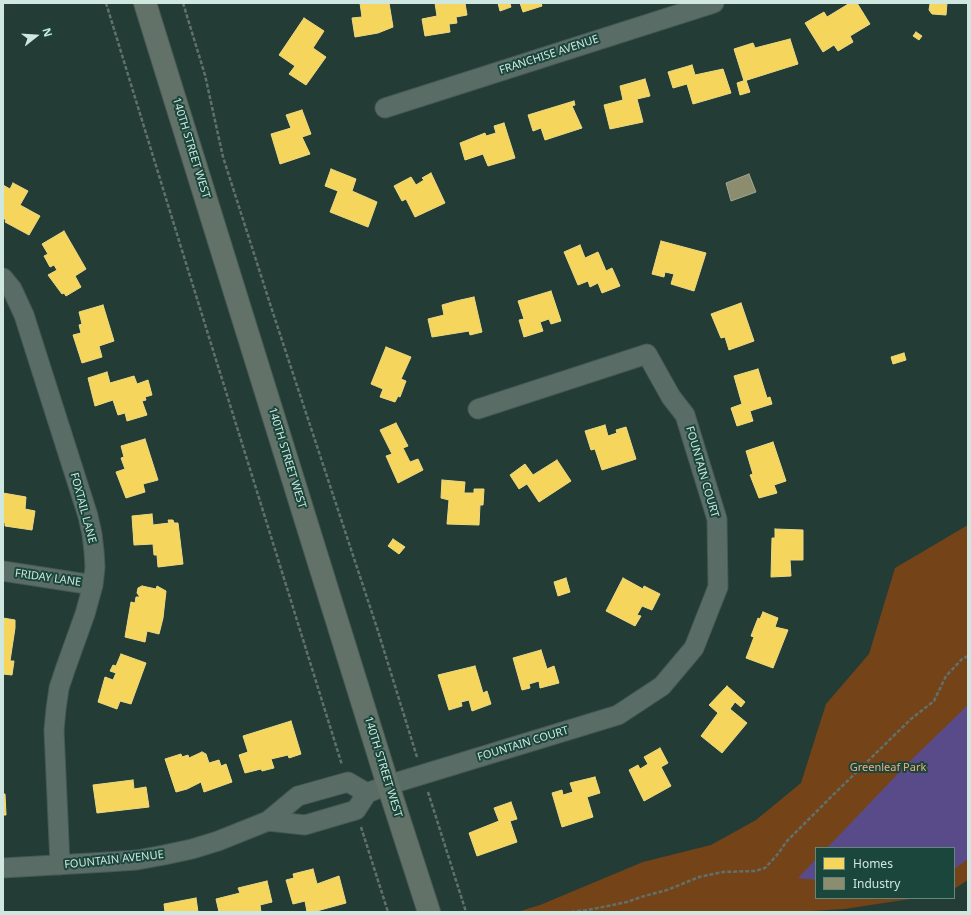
<!DOCTYPE html>
<style>
body{margin:0}
#map{position:relative;width:971px;height:915px;overflow:hidden;background:#243c36;font-family:"Noto Sans",sans-serif}
canvas{display:block}
.frame{position:absolute;inset:0;border:4px solid #d0e7df;pointer-events:none}
.legend{position:absolute;left:815px;top:847px;width:140px;height:52px;box-sizing:border-box;background:#1a463b;border:1px solid #63867d;margin:0;padding:5px 7px;list-style:none;font-size:12px;color:#d0e7df}
.legend li{display:flex;align-items:center;gap:8px;height:20px}
.legend b{width:20px;border:1px solid #63867d}
.north{position:absolute;left:16px;top:16px;width:40px;height:40px;-webkit-text-stroke:3px #1a463b;paint-order:stroke;rotate:73deg;font-size:11px;font-weight:700;line-height:16px;text-align:center;color:#d0e7df}
.north::after{content:'';display:block;margin:auto;width:14px;height:18px;background:#d0e7df;clip-path:polygon(50% 0,100% 100%,50% 72%,0 100%)}
</style>
<div id="map">
<canvas width="971" height="915"></canvas>
<div class="frame"></div>
<ul class="legend">
<li><b style="height:11px;background:#f6d55c"></b>Homes</li>
<li><b style="height:11px;background:#8c8c6e"></b>Industry</li>
</ul>
<div class="north">N</div>
</div>
<script>
const ctx = document.querySelector('canvas').getContext('2d');
ctx.lineJoin = 'round';
function fillPath(path, color) { ctx.fillStyle = color; ctx.fill(path, 'evenodd'); }
const poly = rows => new Path2D(rows.map(r => 'M' + r).join(''));
function strokePath(path, color, width, dash) { ctx.strokeStyle = color; ctx.lineWidth = width; ctx.lineCap = dash ? 'butt' : 'round'; ctx.setLineDash(dash || []); ctx.stroke(path); }
function write(font, color, halo, rows, align = 'center') {
  ctx.font = font + ' "Noto Sans",sans-serif'; ctx.lineWidth = 4; ctx.setLineDash([]); ctx.textBaseline = 'middle'; ctx.strokeStyle = halo; ctx.fillStyle = color; for (const [text, x, y, turn = 0] of rows) {
    ctx.save(); ctx.translate(x, y); ctx.rotate((+turn || 0) * Math.PI / 180); ctx.textAlign = isNaN(turn) ? turn : align; if (halo) ctx.strokeText(text, 0, 0); ctx.fillText(text, 0, 0); ctx.restore();
  }
}
const green = poly([
 [968,525,968,880,954,889,954,848,816,848,816,898,917,898,844,909,795,912,517,912,540,905,643,862,711,845,756,820,801,783,826,704,869,654,895,568]
]);
const water = poly([
 [968,705,968,859,954,869,954,848,827,848,910,761],
 [816,859,816,880,798,878]
]);
const homes = poly([
 [360,3,389,3,393,27,378,33,355,37,352,18,362,17,360,3],
 [435,3,465,3,467,15,456,17,457,23,449,24,450,32,425,36,422,19,437,16,435,3],
 [498,3,513,3,510,4,511,7,500,11,498,3],
 [520,3,541,3,542,6,523,12,520,3],
 [850,3,857,3,870,24,850,36,853,42,838,51,834,45,823,52,805,23,824,12,827,17,850,3],
 [931,3,947,3,946,15,932,14,929,10,930,4,931,3],
 [304,18,324,31,313,48,326,57,306,85,289,74,295,66,279,55,304,18],
 [916,32,922,36,919,40,913,36,916,32],
 [790,39,798,64,744,81,734,49,753,43,755,48,790,39],
 [692,65,695,75,723,69,731,93,693,104,687,84,673,88,668,72,692,65],
 [645,79,650,96,637,99,643,122,610,129,604,105,623,100,620,86,645,79],
 [746,80,750,92,740,95,737,83,746,80],
 [574,101,575,105,572,106,582,128,545,140,541,128,533,131,528,115,574,101],
 [302,110,311,134,302,137,310,154,280,164,271,134,291,128,286,115,302,110],
 [504,123,515,158,488,166,483,154,465,160,460,143,485,133,486,136,496,133,494,126,504,123],
 [331,169,356,179,352,191,377,202,368,227,330,212,338,191,325,186,331,169],
 [431,173,445,203,415,217,406,199,402,201,394,186,411,177,416,185,424,180,422,178,431,173],
 [13,183,28,191,20,205,40,216,29,235,5,222,6,220,3,218,3,185,10,189,13,183],
 [64,231,86,269,75,276,81,287,66,296,64,293,62,294,48,275,57,270,54,265,50,267,44,256,48,254,42,244,64,231],
 [661,241,706,253,694,291,671,284,674,274,665,272,664,277,652,274,661,241],
 [580,245,585,258,598,252,606,271,612,268,620,286,602,293,598,283,590,287,588,281,578,285,564,252,580,245],
 [551,291,561,321,551,324,549,319,540,322,543,331,524,337,519,320,524,319,518,301,551,291],
 [474,297,482,332,470,335,469,331,432,337,428,319,444,315,442,305,456,301,474,297],
 [741,303,754,341,729,350,725,337,721,338,711,314,741,303],
 [103,305,114,341,99,346,102,357,82,363,73,335,81,333,79,325,82,324,79,312,103,305],
 [386,347,411,357,401,379,406,381,400,397,398,396,395,402,380,397,383,389,371,384,386,347],
 [904,353,906,360,893,364,891,357,904,353],
 [758,369,767,398,770,397,772,404,750,411,753,421,737,426,731,408,742,404,734,376,758,369],
 [107,372,110,383,134,376,137,384,148,380,152,395,145,397,146,400,142,401,147,415,127,421,125,413,118,415,113,400,95,406,88,378,107,372],
 [396,423,408,446,403,448,410,462,418,459,423,470,398,483,386,456,392,454,380,430,396,423],
 [605,425,608,436,617,433,616,430,626,427,636,459,602,470,595,449,591,450,585,431,605,425],
 [145,439,158,480,143,484,145,492,126,498,116,472,125,469,121,458,124,457,121,446,145,439],
 [773,442,786,481,774,485,777,493,759,498,750,475,753,474,746,451,773,442],
 [557,460,571,481,539,502,527,484,519,489,510,475,525,464,533,475,557,460],
 [442,480,465,482,464,493,474,493,474,489,484,489,483,505,480,505,479,525,447,524,449,500,441,498,442,480],
 [3,493,26,497,25,509,35,511,32,530,5,526,5,523,3,522,3,493],
 [152,514,153,525,169,523,168,520,173,520,174,523,178,523,183,564,158,567,157,555,154,555,153,544,134,545,132,516,152,514],
 [775,529,803,530,803,560,790,560,791,576,771,577,772,538,775,538,775,529],
 [393,539,405,547,399,554,388,546,393,539],
 [566,578,570,592,558,596,554,582,566,578],
 [623,578,643,589,644,586,660,594,652,610,642,606,637,615,641,616,635,626,606,611,623,578],
 [142,586,156,589,157,586,166,591,163,618,159,634,147,631,145,642,125,637,131,602,135,603,136,597,140,597,137,593,138,588,142,586],
 [763,612,778,618,775,627,788,630,773,668,746,658,754,637,751,636,758,618,760,619,763,612],
 [3,618,15,620,15,628,10,661,14,661,12,675,3,674,3,618],
 [541,650,547,669,554,666,559,683,540,688,539,681,529,684,530,688,522,690,513,658,541,650],
 [121,654,146,663,131,704,120,701,117,709,98,702,105,677,113,680,116,673,110,671,113,665,116,666,121,654],
 [475,666,483,693,487,691,491,704,472,711,469,700,461,702,462,706,449,710,438,675,475,666],
 [727,686,745,702,741,707,735,702,730,709,747,723,722,753,701,736,718,713,709,705,727,686],
 [291,721,301,754,289,758,288,755,271,759,274,768,262,771,261,769,245,773,239,755,248,752,243,736,291,721],
 [660,748,668,763,661,767,671,786,644,801,629,770,638,765,640,769,648,764,644,757,660,748],
 [202,752,206,754,209,763,219,760,221,766,226,764,232,782,204,792,201,782,187,789,176,792,165,759,181,754,182,757,188,755,189,758,202,752],
 [595,777,600,793,587,797,593,817,562,827,552,793,562,790,563,795,573,792,570,783,595,777],
 [133,780,134,789,146,787,149,807,97,813,93,785,133,780],
 [3,794,5,794,6,815,3,815,3,794],
 [511,802,517,819,510,821,517,842,477,856,469,833,499,821,494,808,511,802],
 [313,869,317,884,339,876,346,903,313,912,307,912,305,901,293,904,286,880,294,878,293,874,313,869],
 [267,881,272,902,260,905,261,912,219,912,216,899,240,893,238,888,267,881],
 [196,898,198,912,165,912,164,904,196,898]
]);
const industry = poly([
 [749,174,756,192,731,201,726,183,749,174]
]);
const path = poly([
 [106,3,180,244,342,765],
 [183,3,205,75,223,157,273,313,377,628,417,757],
 [428,792,466,912],
 [361,827,388,912],
 [571,912,588,910,627,902,641,897,667,890,677,886,699,877,723,872,755,871,765,868,777,855,787,841,832,796,911,719,934,701,946,676,962,659,968,656]
]);
const street = poly([
 [385,108,714,3],
 [3,278,12,289,24,315,88,516,92,534,94,551,95,567,93,585,85,614,66,667,59,688,56,709,54,730,60,865],
 [3,571,93,585],
 [268,821,305,825,356,810,367,793,388,785,618,715,662,686,694,648,718,587,717,519,685,415,671,397,647,354,478,409],
 [3,868,107,862,137,860,164,855,192,849,218,841,268,821,298,796,348,782,367,793]
]);
const secondary = poly([
 [145,3,388,785,429,912]
]);
const streetNames = [
 ["FRANCHISE AVENUE",549,55,-18],
 ["140TH STREET WEST",191,148,73],
 ["140TH STREET WEST",287,458,73],
 ["FOUNTAIN COURT",702,472,74],
 ["FOXTAIL LANE",83,508,75],
 ["FRIDAY LANE",48,578,8],
 ["FOUNTAIN COURT",523,744,-17],
 ["140TH STREET WEST",383,767,73],
 ["FOUNTAIN AVENUE",114,860,-6]
];
const parkNames = [
 ["Greenleaf Park",888,768]
];
fillPath(green, '#754318');
fillPath(water, '#594b89');
fillPath(homes, '#f6d55c');
strokePath(homes, '#ebda83', 1);
fillPath(industry, '#8c8c6e');
strokePath(industry, '#a0a790', 1);
strokePath(street, '#465954', 21);
strokePath(secondary, '#465954', 24);
strokePath(path, '#60706b', 2.5, [4, 2]);
strokePath(street, '#5a6c66', 19);
strokePath(secondary, '#627268', 22);
write('11px', '#d0e7df', '#1a463b', streetNames);
write('11px', '#f7ab79', '#1a463b', parkNames);
</script>
